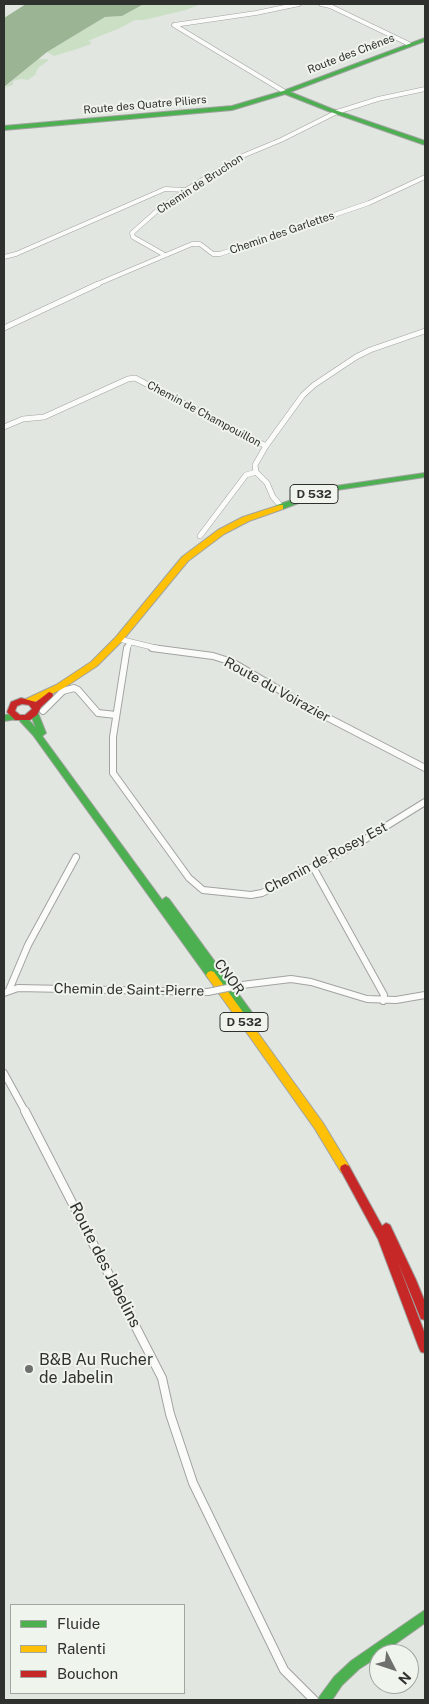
<!DOCTYPE html>
<meta charset="utf-8">
<style>
body{margin:0}
#map{position:relative;width:429px;height:1704px;overflow:hidden;background:#e2e6e1;font-family:"Public Sans",sans-serif}
canvas{display:block}
.frame{position:absolute;inset:0;border:5px solid #2f312f;pointer-events:none}
.legend{position:absolute;left:10px;top:1604px;width:175px;height:90px;box-sizing:border-box;background:#eff4ed;border:1px solid #a2a6a1;margin:0;padding:6px 9px;list-style:none;font-size:15px;color:#2f312f}
.legend li{display:flex;align-items:center;gap:10px;height:25px}
.legend b{width:25px;border:1px solid #a2a6a1}
.north{position:absolute;left:369px;top:1644px;width:50px;height:50px;box-sizing:border-box;background:#eff4ed;border:1px solid #a2a6a1;border-radius:50%;rotate:131deg;font-size:14px;font-weight:700;line-height:20px;text-align:center;color:#2f312f}
.north::after{content:'';display:block;margin:auto;width:18px;height:22px;background:#6e706d;clip-path:polygon(50% 0,100% 100%,50% 72%,0 100%)}
</style>
<div id="map">
<canvas width="429" height="1704"></canvas>
<div class="frame"></div>
<ul class="legend">
<li><b style="height:6px;background:#4caf50"></b>Fluide</li>
<li><b style="height:6px;background:#ffc107"></b>Ralenti</li>
<li><b style="height:6px;background:#c62828"></b>Bouchon</li>
</ul>
<div class="north">N</div>
</div>
<script>
const ctx = document.querySelector('canvas').getContext('2d');
ctx.lineJoin = 'round';
function fillPath(path, color) { ctx.fillStyle = color; ctx.fill(path, 'evenodd'); }
const poly = rows => new Path2D(rows.map(r => 'M' + r).join(''));
function strokePath(path, color, width, dash) { ctx.strokeStyle = color; ctx.lineWidth = width; ctx.lineCap = dash ? 'butt' : 'round'; ctx.setLineDash(dash || []); ctx.stroke(path); }
function write(font, color, halo, rows, align = 'center') {
  ctx.font = font + ' "Public Sans",sans-serif'; ctx.lineWidth = 4; ctx.setLineDash([]); ctx.textBaseline = 'middle'; ctx.strokeStyle = halo; ctx.fillStyle = color; for (const [text, x, y, turn = 0] of rows) {
    ctx.save(); ctx.translate(x, y); ctx.rotate((+turn || 0) * Math.PI / 180); ctx.textAlign = isNaN(turn) ? turn : align; if (halo) ctx.strokeText(text, 0, 0); ctx.fillText(text, 0, 0); ctx.restore();
  }
}
const green = poly([
 [156,4,201,4,186,10,144,20,135,20,120,28,88,41,91,42,91,44,80,48,54,56,47,52,105,17,122,16,142,5],
 [38,59,46,59,49,60,38,68,35,75,28,80,21,79,13,81,13,85,4,88]
]);
const water = poly([
 [26,4,156,4,142,5,122,16,105,17,47,52,4,87,4,18]
]);
const streetFar3 = poly([
 [321,4,330,6,409,44],
 [174,25,285,92],
 [174,25,256,13,299,4],
 [163,254,133,237,132,233,159,209,186,190,240,157,281,140,337,112,378,99,425,89],
 [4,257,16,254,165,189,186,190],
 [95,285,192,244,200,244,213,254,220,254,369,203,425,177]
]);
const streetFar2 = poly([
 [4,328,98,284],
 [4,427,23,419,44,417,128,379,135,378,266,446],
 [281,506,273,497,267,483,256,472,255,465,266,446,303,395,314,385,356,357,370,350,425,331],
 [200,536,246,475,256,472],
 [119,639,160,649],
 [127,649,130,642]
]);
const streetFar1 = poly([
 [127,648,113,737,113,773,189,878,203,890,251,895,262,893,359,843,425,802],
 [152,648,213,656,232,662,317,712,425,768],
 [43,711,63,691,74,688,78,690,98,713,116,715],
 [313,867,384,995,383,1001],
 [242,985,291,979,311,982,367,999,396,1000,425,995],
 [9,990,28,945,76,857],
 [4,993,18,988,208,992],
 [4,1073,26,1113]
]);
const street = poly([
 [25,1111,162,1378,170,1414,193,1483,284,1670,314,1700]
]);
const fast = poly([
 [425,38,425,41,290,92,332,109,425,141,425,145,328,111,285,94,232,110,4,130,4,126,232,106,283,91,425,38],
 [425,473,425,477,330,491,283,509,280,509,276,507,277,505,329,487,425,473],
 [34,710,38,713,46,733,42,736,162,900,166,897,169,899,259,1022,261,1025,259,1028,256,1029,253,1028,215,976,211,979,208,978,33,735,20,721,19,719,20,717,26,717,36,728,30,713,34,710],
 [15,714,19,717,18,719,4,721,4,715,15,714],
 [425,1610,425,1623,381,1654,379,1654,379,1656,359,1669,342,1685,332,1700,318,1700,320,1696,334,1677,351,1661,425,1610]
]);
const slow = poly([
 [280,505,283,505,283,509,249,521,224,534,188,561,122,641,97,666,62,689,32,703,26,703,25,701,26,699,56,685,91,662,116,637,182,557,218,530,243,517,280,505],
 [211,971,214,972,323,1123,349,1166,350,1169,349,1172,345,1174,341,1172,315,1129,208,978,206,975,208,972,211,971]
]);
const jam = poly([
 [49,692,52,693,53,695,52,697,41,707,37,715,30,720,15,720,7,712,11,702,21,698,36,702,49,692],
 [22,704,29,705,32,709,25,715,20,715,15,711,17,706,22,704],
 [345,1164,349,1166,382,1226,386,1223,390,1225,416,1280,425,1302,425,1320,421,1319,398,1263,425,1334,425,1353,421,1352,419,1348,378,1239,340,1169,341,1166,345,1164]
]);
const streetBridge = poly([
 [208,992,242,985]
]);
const markers = [
 [29,1369,5,"#6e706d"]
];
const farStreetnames = [
 ["Route des Chênes",351,54,-21],
 ["Route des Quatre Piliers",145,105,-5],
 ["Chemin de Bruchon",200,184,-33],
 ["Chemin des Garlettes",282,233,-19],
 ["Chemin de Champouillon",204,414,28]
];
const shields = [
 [314,494,48],
 [244,1022,48]
];
const shieldNames = [
 ["D 532",314,494],
 ["D 532",244,1022]
];
const streetNames = [
 ["Route du Voirazier",277,690,29],
 ["Chemin de Rosey Est",326,858,-28],
 ["CNOR",229,977,54],
 ["Chemin de Saint-Pierre",129,990,1]
];
const nearStreetnames = [
 ["Route des Jabelins",105,1265,63]
];
const nearPoinames = [
 ["B&B Au Rucher",39,1360],
 ["de Jabelin",39,1378]
];
fillPath(green, '#cbdfc5');
fillPath(water, '#9bb493');
strokePath(streetFar3, '#a1a3a0', 5);
strokePath(streetFar2, '#a1a3a0', 6);
strokePath(streetFar1, '#a1a3a0', 8);
strokePath(street, '#a1a3a0', 10);
strokePath(fast, '#a1a3a0', 2);
strokePath(slow, '#a1a3a0', 2);
strokePath(jam, '#a1a3a0', 2);
strokePath(streetFar3, '#fbfbfa', 4);
strokePath(streetFar2, '#fbfbfa', 5);
strokePath(streetFar1, '#fbfbfa', 6);
strokePath(street, '#fbfbfa', 8);
fillPath(fast, '#4caf50');
fillPath(slow, '#ffc107');
fillPath(jam, '#c62828');
strokePath(streetBridge, '#a1a3a0', 8, []);
strokePath(streetBridge, '#fbfbfa', 6);
for (const [x, y, r, color] of markers) { const dot = new Path2D(); dot.arc(x, y, r, 0, 2 * Math.PI); ctx.fillStyle = color; ctx.fill(dot); strokePath(dot, '#eff4ed', 2); }
write('11px', '#2f312f', '#eff4ed', farStreetnames);
for (const [x, y, w] of shields) { const box = new Path2D(); box.roundRect(x - w / 2, y - 9.5, w, 19, 4); ctx.fillStyle = '#eff4ed'; ctx.fill(box); strokePath(box, '#2f312f', 1); }
write('bold 12px', '#2f312f', null, shieldNames);
write('14px', '#2f312f', '#eff4ed', streetNames);
write('16px', '#2f312f', '#eff4ed', nearStreetnames);
write('16px', '#2f312f', '#eff4ed', nearPoinames, 'left');
</script>
